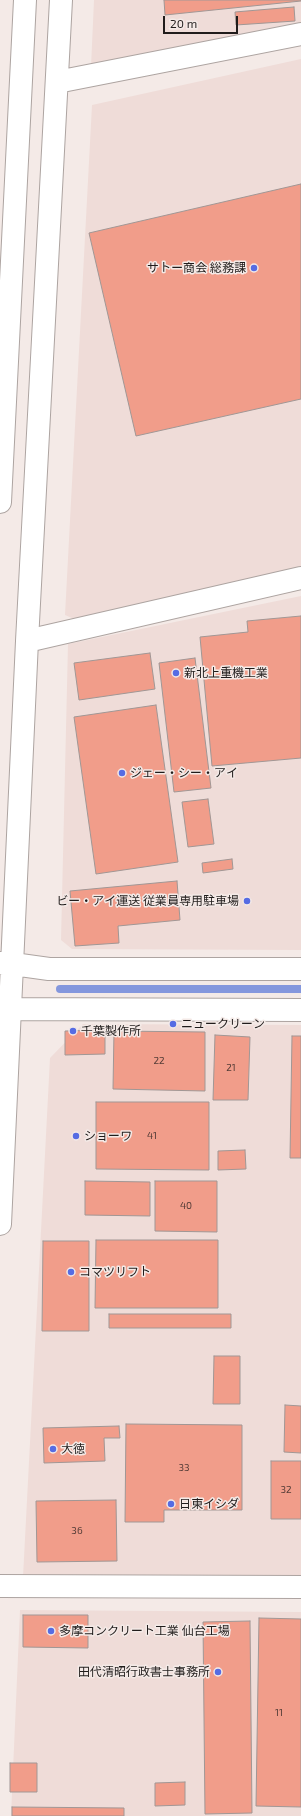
<!DOCTYPE html>
<meta charset="utf-8">
<style>
body{margin:0}
#map{position:relative;width:301px;height:1816px;overflow:hidden;background:#f4eae7;font-family:"Exo 2",sans-serif}
canvas{display:block}
.scale{position:absolute;left:163px;top:16px;width:75px;height:18px;box-sizing:border-box;border:2px solid #201c1b;border-top:0;padding-left:5px;font-size:12px;line-height:14px;white-space:nowrap;color:#201c1b;-webkit-text-stroke:3px #f4eae7;paint-order:stroke}
</style>
<div id="map">
<canvas width="301" height="1816"></canvas>
<div class="scale">20 m</div>
</div>
<script>
const ctx = document.querySelector('canvas').getContext('2d');
ctx.lineJoin = 'round';
function fillPath(path, color) { ctx.fillStyle = color; ctx.fill(path, 'evenodd'); }
const poly = rows => new Path2D(rows.map(r => 'M' + r).join(''));
function strokePath(path, color, width, dash) { ctx.strokeStyle = color; ctx.lineWidth = width; ctx.lineCap = dash ? 'butt' : 'round'; ctx.setLineDash(dash || []); ctx.stroke(path); }
function write(font, color, halo, rows, align = 'center') {
  ctx.font = font + ' "Exo 2","Noto Sans JP",sans-serif'; ctx.lineWidth = 3; ctx.setLineDash([]); ctx.textBaseline = 'middle'; ctx.strokeStyle = halo; ctx.fillStyle = color; for (const [text, x, y, turn = 0] of rows) {
    ctx.save(); ctx.translate(x, y); ctx.rotate((+turn || 0) * Math.PI / 180); ctx.textAlign = isNaN(turn) ? turn : align; if (halo) ctx.strokeText(text, 0, 0); ctx.fillText(text, 0, 0); ctx.restore();
  }
}
const built = poly([
 [94,0,301,0,301,24,91,67],
 [301,59,301,571,79,621,65,615,92,105],
 [301,596,301,950,72,949,61,940,68,644],
 [83,1024,301,1025,301,1577,23,1577,50,1058],
 [20,1610,301,1612,301,1816,11,1816]
]);
const stream = poly([
 [60,989,301,989]
]);
const building = poly([
 [164,0,301,0,301,1,165,15,164,0],
 [294,7,295,21,236,25,235,12,294,7],
 [301,184,301,399,136,436,89,233,301,184],
 [301,616,301,758,212,766,200,637,248,632,247,621,301,616],
 [150,653,155,689,79,700,74,663,150,653],
 [195,658,211,788,174,792,159,663,195,658],
 [156,705,178,862,96,874,74,717,156,705],
 [208,799,214,844,188,847,182,802,208,799],
 [232,859,233,869,203,873,202,863,232,859],
 [177,881,180,920,118,926,119,943,75,946,70,891,177,881],
 [105,1030,105,1054,65,1055,65,1031,105,1030],
 [114,1031,205,1032,205,1091,113,1089,114,1031],
 [215,1035,250,1037,248,1100,213,1100,215,1035],
 [292,1036,301,1036,301,1158,290,1158,292,1036],
 [96,1102,209,1102,209,1170,96,1169,96,1102],
 [245,1150,246,1169,218,1170,218,1151,245,1150],
 [85,1181,150,1182,150,1216,85,1215,85,1181],
 [155,1181,217,1181,217,1232,155,1231,155,1181],
 [96,1240,218,1240,218,1308,95,1308,96,1240],
 [43,1241,89,1241,89,1331,42,1331,43,1241],
 [109,1314,231,1314,231,1328,109,1328,109,1314],
 [214,1356,240,1356,240,1404,213,1404,214,1356],
 [285,1405,301,1406,301,1453,284,1452,285,1405],
 [126,1424,242,1425,242,1510,164,1510,164,1522,125,1522,126,1424],
 [119,1426,120,1438,104,1438,105,1461,44,1463,43,1428,119,1426],
 [271,1461,301,1461,301,1519,271,1519,271,1461],
 [116,1500,117,1561,37,1562,36,1501,116,1500],
 [23,1615,88,1615,88,1648,23,1647,23,1615],
 [259,1618,301,1619,301,1807,256,1806,259,1618],
 [250,1621,252,1813,205,1814,203,1622,250,1621],
 [10,1763,37,1763,37,1792,10,1792,10,1763],
 [185,1782,185,1805,155,1806,155,1783,185,1782],
 [12,1807,124,1808,124,1816,12,1816,12,1807]
]);
const minor = poly([
 [57,82,301,34],
 [0,502,25,0],
 [27,641,301,578],
 [0,963,13,964,49,969,301,969],
 [0,1009,301,1010],
 [0,1224,27,641,61,0],
 [0,1586,301,1587]
]);
const markers = [
 [254,268,4,"#566ce3"],
 [176,673,4,"#566ce3"],
 [122,773,4,"#566ce3"],
 [247,901,4,"#566ce3"],
 [173,1024,4,"#566ce3"],
 [73,1031,4,"#566ce3"],
 [76,1136,4,"#566ce3"],
 [71,1272,4,"#566ce3"],
 [53,1449,4,"#566ce3"],
 [171,1504,4,"#566ce3"],
 [51,1631,4,"#566ce3"],
 [218,1672,4,"#566ce3"]
];
const numberNames = [
 ["22",159,1061],
 ["21",231,1068],
 ["41",152,1136],
 ["40",186,1206],
 ["33",184,1468],
 ["32",286,1490],
 ["36",77,1531],
 ["11",279,1713]
];
const poiNames = [
 ["サトー商会 総務課",246,268,"right"],
 ["新北上重機工業",184,673],
 ["ジェー・シー・アイ",130,773],
 ["ビー・アイ運送 従業員専用駐車場",239,901,"right"],
 ["ニュークリーン",181,1024],
 ["千葉製作所",81,1031],
 ["ショーワ",84,1136],
 ["コマツリフト",79,1272],
 ["大徳",61,1449],
 ["日東イシダ",179,1504],
 ["多摩コンクリート工業 仙台工場",59,1631],
 ["田代清昭行政書士事務所",210,1672,"right"]
];
fillPath(built, '#efdcd8');
strokePath(stream, '#8497dd', 8);
fillPath(building, '#f19d8a');
strokePath(building, '#a19795', 1);
strokePath(minor, '#ada4a1', 24);
strokePath(minor, '#fff', 22);
for (const [x, y, r, color] of markers) { const dot = new Path2D(); dot.arc(x, y, r, 0, 2 * Math.PI); ctx.fillStyle = color; ctx.fill(dot); strokePath(dot, '#f4eae7', 1.5); }
write('10px', '#543c37', null, numberNames);
write('12px', '#201c1b', '#f4eae7', poiNames, 'left');
</script>
